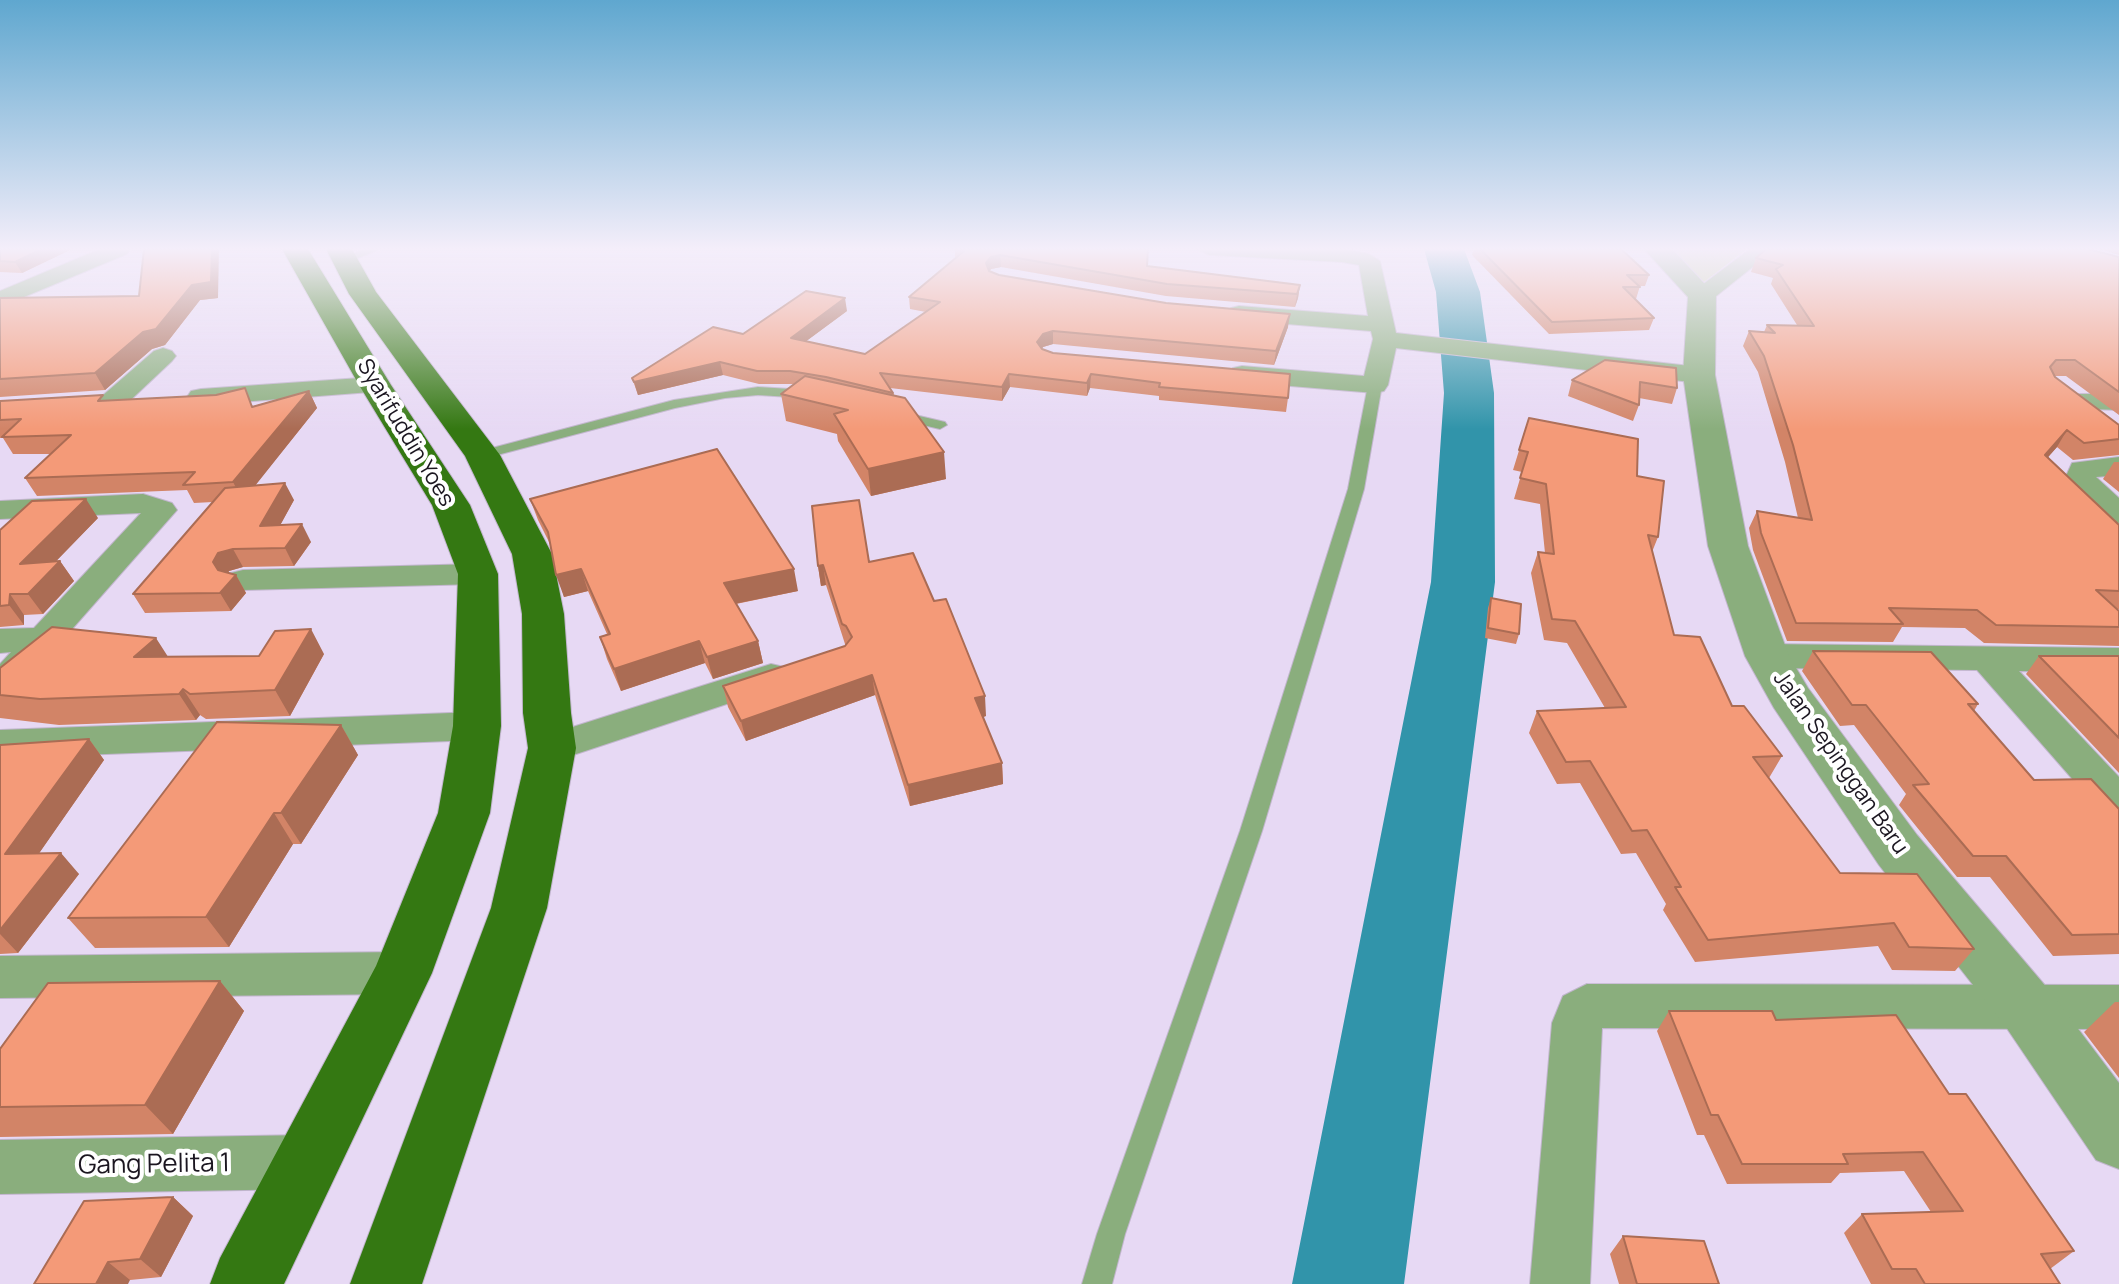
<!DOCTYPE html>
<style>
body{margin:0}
canvas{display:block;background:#e7d9f4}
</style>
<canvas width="2119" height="1284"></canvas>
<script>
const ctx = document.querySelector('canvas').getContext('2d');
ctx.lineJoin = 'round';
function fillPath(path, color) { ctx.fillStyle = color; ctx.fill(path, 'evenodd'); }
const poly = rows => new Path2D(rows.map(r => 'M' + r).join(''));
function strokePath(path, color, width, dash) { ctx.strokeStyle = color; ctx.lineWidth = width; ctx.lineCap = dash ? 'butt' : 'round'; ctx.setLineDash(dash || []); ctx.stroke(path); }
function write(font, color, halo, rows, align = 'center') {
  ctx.font = font + ' Manrope,sans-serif'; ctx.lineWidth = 8; ctx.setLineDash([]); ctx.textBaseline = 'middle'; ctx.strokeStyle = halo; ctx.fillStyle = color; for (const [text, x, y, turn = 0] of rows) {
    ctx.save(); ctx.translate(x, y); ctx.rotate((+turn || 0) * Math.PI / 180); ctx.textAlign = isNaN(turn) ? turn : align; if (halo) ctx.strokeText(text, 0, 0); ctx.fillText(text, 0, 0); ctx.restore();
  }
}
const green = poly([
 [1669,249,1747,249,1704,282]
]);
const river = poly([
 [1424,249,1464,249,1480,292,1494,393,1495,582,1404,1284,1292,1284,1431,582,1444,393,1436,292,1424,249]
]);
const service = poly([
 [364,249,380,249,351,261,341,259,364,249],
 [1375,381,1382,385,1364,489,1262,831,1125,1234,1112,1284,1082,1284,1097,1234,1240,831,1348,489,1368,385,1375,381],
 [758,387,807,390,814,394,807,398,758,395,725,398,675,408,482,459,475,455,477,452,674,400,758,387],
 [898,411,945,422,947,425,940,429,893,418,891,415,898,411]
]);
const minor = poly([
 [100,249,130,249,127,254,0,307,0,291,100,249],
 [1198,249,1345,249,1369,254,1380,261,1396,333,1699,367,1708,369,1712,375,1708,381,1699,383,1396,348,1388,385,1384,391,1375,393,1242,382,1233,380,1229,374,1233,368,1242,366,1364,376,1373,339,1371,331,1239,320,1231,318,1227,313,1231,308,1239,306,1368,316,1359,265,1342,262,1209,255,1198,249],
 [1750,249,1775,249,1710,301,1694,301,1690,296,1694,291,1750,249],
 [163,348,172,351,176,356,172,361,121,409,101,409,97,403,101,397,154,351,163,348],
 [375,377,384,379,388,385,384,391,201,405,191,403,187,397,191,391,201,389,375,377],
 [2074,394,2119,394,2119,410,2064,408,2060,402,2064,396,2074,394],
 [2119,457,2119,475,2096,477,2119,498,2119,523,2108,521,2077,493,2066,476,2072,463,2119,457],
 [143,494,172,503,177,510,13,696,0,700,0,664,11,652,0,653,0,629,34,628,141,513,0,519,0,501,143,494],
 [478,564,490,567,495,574,490,581,478,584,243,590,231,587,226,580,231,573,243,570,478,564],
 [1767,644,2119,648,2119,672,2019,671,2119,777,2119,820,2104,815,1977,670,1767,668,1754,664,1749,656,1754,648,1767,644],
 [771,664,784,667,790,676,784,685,552,762,538,758,532,748,538,738,771,664],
 [477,712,491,716,497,726,491,736,477,740,0,758,0,730,477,712],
 [403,952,420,958,427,973,420,988,403,994,0,998,0,956,403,952],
 [1587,984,2119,985,2119,1029,1602,1028,1590,1284,1530,1284,1552,1023,1563,996,1587,984],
 [308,1135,327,1143,335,1162,327,1181,308,1189,0,1194,0,1140,308,1135]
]);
const tertiary = poly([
 [1644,249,1672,249,1716,296,1715,375,1748,546,1789,656,1808,688,1917,835,2048,989,2119,1083,2119,1169,2096,1160,2006,1027,1879,865,1774,708,1745,656,1708,546,1683,375,1688,297,1644,249]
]);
const trunk = poly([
 [282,249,308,249,391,385,470,505,498,574,501,726,490,813,432,973,284,1284,210,1284,220,1258,376,966,438,813,453,726,458,574,432,505,359,385,282,249],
 [326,249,352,249,376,292,500,455,552,554,564,614,571,713,576,748,547,908,422,1284,350,1284,491,908,528,748,523,713,522,614,512,554,465,456,349,294,326,249]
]);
const wall = poly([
 [0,249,72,249,22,273,0,272],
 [955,249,1147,266,1300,285,1298,298,1295,307,1166,296,1001,267,991,269,989,272,999,275,1288,327,1274,365,1053,344,1043,347,1042,349,1053,353,1288,398,1286,412,1159,400,1159,396,1090,388,1087,396,1010,387,1002,401,890,388,946,479,871,496,838,441,837,434,786,421,781,394,794,384,759,384,723,375,638,395,632,378,743,334,847,311,806,341,865,354,926,312,910,309,909,297,955,259],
 [1474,249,1621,249,1649,275,1645,286,1640,286,1636,299,1634,299,1654,318,1649,330,1549,334,1472,255],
 [2099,249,2119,249,2119,255],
 [2119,257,2119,415,2066,376,2054,376,2119,425,2119,455,2073,460,2057,447,2048,457,2119,525,2119,609,2118,609,2119,611,2119,646,1984,643,1965,628,1902,627,1893,642,1787,641,1753,550,1749,528,1757,511,1798,518,1785,462,1758,372,1743,346,1749,331,1764,332,1767,325,1797,325,1771,284,1773,278,1751,272,1756,258],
 [0,298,218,298,200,300,165,345,152,349,105,390,0,397],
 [1605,360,1677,388,1672,404,1639,398,1639,405,1633,421,1568,396,1572,380],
 [309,391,317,408,255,485,294,500,280,525,311,542,294,566,243,567,229,571,228,573,236,575,246,593,231,611,145,613,133,594,213,502,194,503,187,490,37,496,25,478,51,454,13,454,3,438,0,438,0,401,106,401,254,406],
 [1529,418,1637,476,1658,537,1652,552,1674,635,1732,706,1782,756,1769,778,1840,873,1974,949,1955,971,1892,970,1878,946,1695,962,1663,910,1666,904,1636,853,1621,854,1580,783,1557,784,1529,733,1537,711,1605,708,1567,643,1544,640,1531,573,1538,552,1545,553,1540,504,1514,499,1522,472,1513,470],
 [2114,462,2119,462,2119,492,2103,479],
 [530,499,798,591,736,604,758,641,763,663,713,679,705,663,621,691,607,659,600,637,607,634,588,591,564,597,550,544,538,520],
 [98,518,56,561,60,561,74,581,43,614,24,615,24,625,0,627,0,530],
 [869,562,986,716,983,717,1002,763,1003,784,910,806,875,695,746,741,728,707,723,686,845,646,846,645,845,644,826,585,821,586,818,566],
 [1491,598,1519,634,1516,644,1485,638,1488,608],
 [1813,651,1978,704,1974,711,2034,780,2119,809,2119,954,2053,956,1990,877,1957,877,1899,805,1906,794,1854,725,1840,726,1802,671],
 [324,654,290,716,206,719,200,715,196,720,59,725,0,718,0,668,168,657,259,656],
 [2039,656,2119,656,2119,773,2026,674],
 [341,725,358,755,301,844,293,844,229,947,95,948,68,918],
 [89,739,104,760,39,853,79,874,18,953,0,954,0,745],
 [220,981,244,1011,173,1134,0,1137,0,1049],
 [2115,1002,2119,1002,2119,1078,2084,1032],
 [1669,1011,1776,1020,1949,1094,2074,1251,2050,1269,2060,1284,1871,1284,1844,1233,1862,1214,1931,1212,1904,1171,1840,1173,1831,1183,1727,1184,1704,1135,1697,1135,1657,1031],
 [173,1197,193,1216,161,1277,130,1280,34,1284],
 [1623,1236,1719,1284,1619,1284,1610,1254]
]);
const shadedWall = poly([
 [42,249,72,249,22,273,15,262],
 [212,249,219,249,218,298,200,300,165,345,152,349,105,390,95,373],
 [1000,255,1001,267,991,269,986,275,986,263,991,257],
 [1300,285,1298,298,1295,307,1297,294],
 [845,298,847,311,793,351,791,338],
 [1290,314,1288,327,1274,365,1276,351],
 [1053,331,1053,344,1043,347,1037,355,1037,342,1043,334],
 [720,362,723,375,638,395,634,382],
 [1009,374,1010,387,1002,401,1002,387],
 [1091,374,1090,388,1087,396,1087,383],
 [309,391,317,408,243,501,233,482],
 [2067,430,2057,447,2035,472,2045,455],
 [944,452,946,479,871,496,868,469],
 [285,483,294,500,270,544,260,526],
 [86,499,98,518,34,584,20,564],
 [302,524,311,542,294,566,285,548],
 [233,549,243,567,229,571,223,580,213,562,218,553],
 [60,561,74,581,43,614,28,594],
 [823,565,826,585,821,586,818,566],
 [581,569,588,591,564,597,556,575],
 [794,569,798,591,729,605,724,583],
 [236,575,246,593,231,611,220,593],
 [10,594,24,615,24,625,9,605],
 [311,629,324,654,290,716,275,690],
 [156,638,172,663,134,657],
 [699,641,705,663,621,691,614,669],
 [758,641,763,663,713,679,707,657],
 [872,675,875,695,746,741,741,721],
 [183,689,200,715,196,720,179,694],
 [985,696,986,716,977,719,975,698],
 [341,725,358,755,301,844,281,813],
 [89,739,104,760,24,875,5,854],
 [1002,763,1003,784,910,806,908,785],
 [274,813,293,844,229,947,206,917],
 [61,853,79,874,18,953,0,934,0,930],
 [220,981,244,1011,173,1134,145,1105],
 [173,1197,193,1216,161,1277,140,1259],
 [108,1262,130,1280,128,1284,96,1284]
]);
const building = poly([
 [0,249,42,249,15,262,0,261,0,249],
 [144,249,212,249,211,282,192,285,156,329,143,332,95,373,0,379,0,298,139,296,144,249],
 [955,249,1148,249,1147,266,1300,285,1297,294,1167,284,1000,255,991,257,986,263,989,271,999,275,1166,303,1290,314,1276,351,1053,331,1043,334,1037,342,1042,349,1053,353,1290,374,1288,398,1159,387,1160,383,1091,374,1087,383,1009,374,1002,387,880,373,893,393,826,377,790,371,757,371,720,362,634,382,632,378,713,327,743,334,806,291,845,298,791,338,865,354,940,302,909,297,964,251,955,249],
 [1480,249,1621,249,1649,275,1627,275,1640,287,1623,287,1654,318,1552,322,1480,249],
 [1766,249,2088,249,2119,257,2119,392,2075,360,2056,360,2050,367,2055,377,2119,425,2119,439,2084,443,2067,430,2045,455,2119,525,2119,591,2096,590,2119,611,2119,627,1996,625,1977,610,1889,608,1903,624,1796,623,1761,533,1757,511,1812,520,1793,445,1764,356,1749,331,1775,333,1767,325,1814,326,1776,269,1783,265,1756,258,1766,249],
 [1605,360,1676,368,1677,388,1640,382,1639,405,1572,380,1605,360],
 [805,376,905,398,944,452,868,469,834,414,848,410,781,394,805,376],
 [245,388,252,407,309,391,233,482,183,485,195,472,25,478,71,435,2,437,21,419,0,420,0,401,103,395,98,401,216,395,245,388],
 [1529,418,1638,439,1637,476,1664,481,1658,537,1648,535,1674,635,1700,637,1732,706,1744,706,1782,756,1753,757,1840,873,1917,874,1974,949,1909,947,1894,923,1708,940,1675,887,1681,887,1647,830,1632,831,1590,761,1566,762,1537,711,1626,707,1575,621,1552,619,1538,552,1554,554,1546,484,1520,478,1528,452,1519,450,1529,418],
 [717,449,794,569,724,583,758,641,707,657,699,641,614,669,600,637,610,634,581,569,556,575,548,532,530,499,717,449],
 [285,483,260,526,302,524,285,548,233,549,218,553,213,562,218,570,236,575,220,593,133,594,225,488,285,483],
 [86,499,20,564,60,561,28,594,10,594,9,605,0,606,0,530,32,501,86,499],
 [859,500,869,562,913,553,934,601,946,599,985,696,975,698,1002,763,908,785,872,675,741,721,723,686,845,646,852,637,846,626,842,624,823,565,818,566,812,506,859,500],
 [1491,598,1521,604,1519,634,1488,628,1491,598],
 [52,627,156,638,134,657,259,656,275,631,311,629,275,690,190,694,183,689,179,694,40,699,0,695,0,668,52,627],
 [1813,651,1931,652,1978,704,1968,704,2034,780,2091,779,2119,809,2119,934,2072,935,2006,856,1973,856,1913,785,1929,784,1866,705,1852,705,1813,651],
 [2039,656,2119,656,2119,738,2039,656],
 [217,722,341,725,281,813,274,813,206,917,68,918,217,722],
 [89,739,5,854,61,853,0,930,0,745,89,739],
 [220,981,145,1105,0,1107,0,1049,48,983,220,981],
 [1669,1011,1772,1011,1776,1020,1896,1015,1949,1094,1966,1094,2074,1251,2041,1254,2060,1284,1925,1284,1916,1269,1892,1269,1862,1214,1963,1211,1923,1152,1843,1154,1848,1164,1742,1164,1718,1115,1711,1115,1669,1011],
 [173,1197,140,1259,108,1262,96,1284,34,1284,84,1201,173,1197],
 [1623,1236,1704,1241,1719,1284,1637,1284,1623,1236]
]);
const streetNames = [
 ["Syarifuddin Yoes",405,433,59],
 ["Jalan Sepinggan Baru",1840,763,55]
];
const nearStreetnames = [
 ["Gang Pelita 1",154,1165,-1]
];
fillPath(green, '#c5d39b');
fillPath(river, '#3194aa');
strokePath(service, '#c2b6ce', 2);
strokePath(minor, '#c2b6ce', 2);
strokePath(tertiary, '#c2b6ce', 2);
strokePath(trunk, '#c2b6ce', 2);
fillPath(service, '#8aae7d');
fillPath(minor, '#8aae7d');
fillPath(tertiary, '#8aae7d');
fillPath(trunk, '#347812');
fillPath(wall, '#d28467');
fillPath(shadedWall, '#ab6c54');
fillPath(building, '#f49a78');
strokePath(building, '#ab6c54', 2);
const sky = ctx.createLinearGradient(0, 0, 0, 429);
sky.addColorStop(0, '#5fa7cf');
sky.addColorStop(0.58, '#f4eefa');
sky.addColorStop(1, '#f4eefa00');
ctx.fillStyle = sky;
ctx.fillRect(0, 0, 2119, 429);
write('22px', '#1b1620', '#fff', streetNames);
write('26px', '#1b1620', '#fff', nearStreetnames);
</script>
